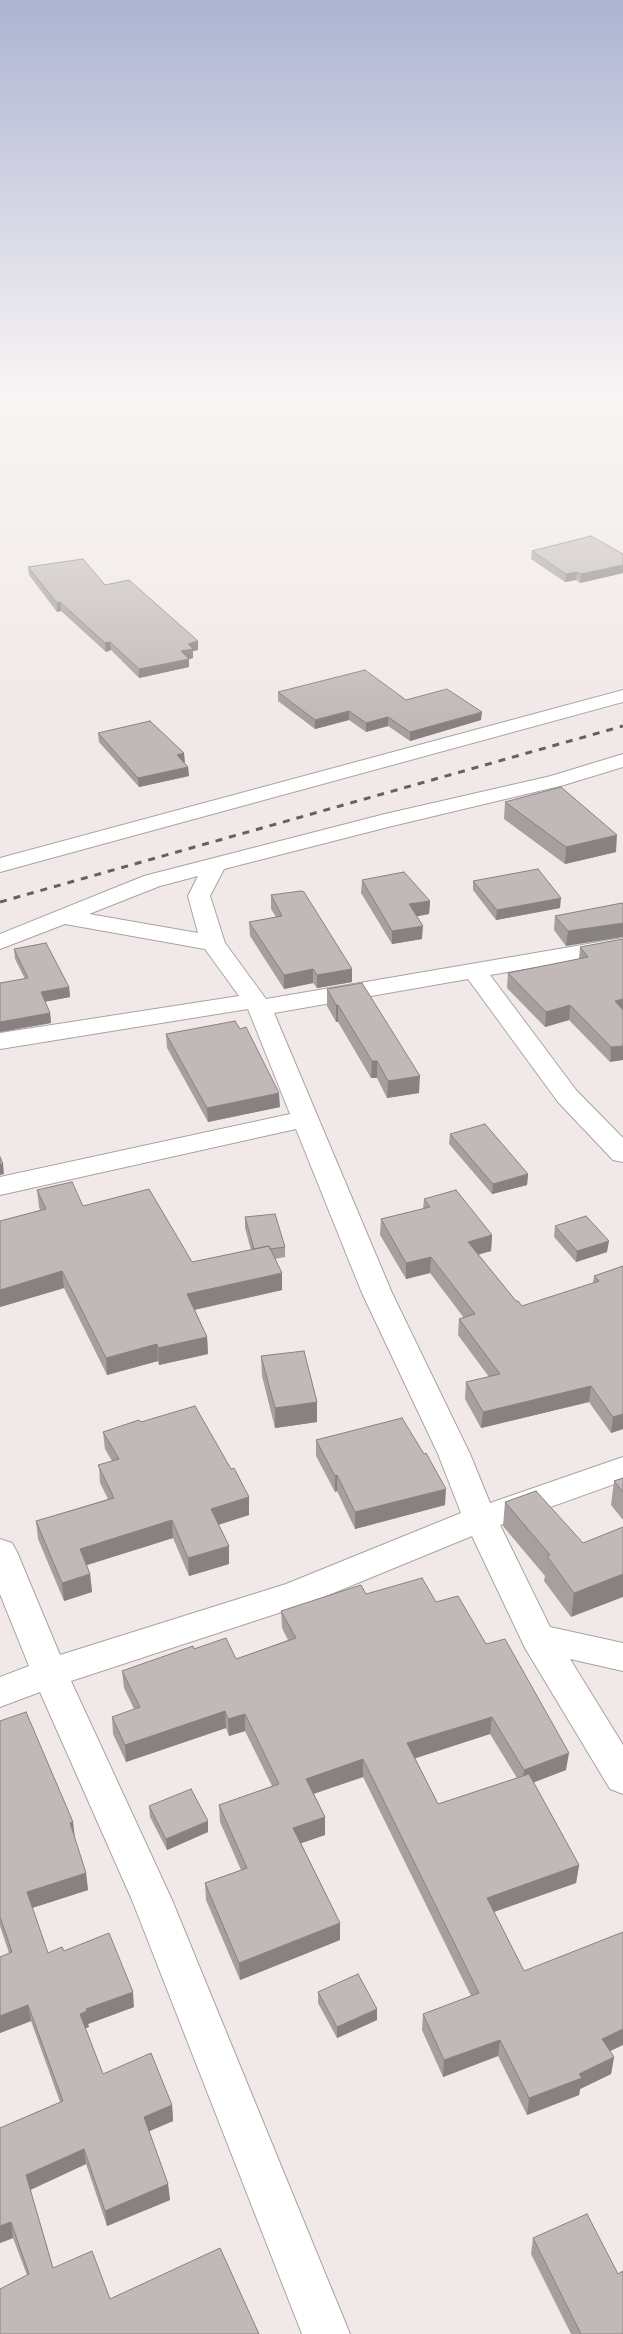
<!DOCTYPE html>
<style>
body{margin:0}
canvas{display:block;background:#f1e8e8}
</style>
<canvas width="623" height="2334"></canvas>
<script>
const ctx = document.querySelector('canvas').getContext('2d');
ctx.lineJoin = 'round';
const poly = rows => new Path2D(rows.map(r => 'M' + r).join(''));
function strokePath(path, color, width, dash) { ctx.strokeStyle = color; ctx.lineWidth = width; ctx.lineCap = dash ? 'butt' : 'round'; ctx.setLineDash(dash || []); ctx.stroke(path); }
function fillPath(path, color) { ctx.fillStyle = color; ctx.fill(path, 'evenodd'); }
const minor = poly([
 [623,690,623,702,0,872,0,858,623,690],
 [623,754,623,767,564,785,388,827,224,869,210,896,225,943,266,999,623,938,623,952,490,975,576,1090,623,1138,623,1162,613,1160,558,1102,468,979,274,1013,392,1293,470,1454,490,1503,623,1457,623,1481,500,1525,550,1627,623,1643,623,1671,570,1659,623,1745,623,1794,610,1789,525,1648,472,1536,309,1603,71,1681,172,1900,350,2334,302,2334,132,1900,40,1692,0,1707,0,1677,29,1666,0,1594,0,1539,12,1543,17,1552,60,1655,286,1584,461,1513,438,1454,362,1293,296,1129,0,1195,0,1177,290,1114,248,1009,0,1049,0,1033,239,996,205,949,65,924,0,949,0,934,144,876,385,814,551,776,623,754],
 [198,876,188,896,198,933,89,914,160,886,198,876]
]);
const rail = poly([
 [0,902,623,726]
]);
const wall = poly([
 [532,551,623,554,623,573,580,583,576,580,565,582,531,559],
 [28,567,105,585,198,641,198,650,193,651,193,658,189,659,189,667,139,678,111,650,106,652,61,611,57,612,29,575],
 [278,692,406,700,481,720,410,741,388,726,366,732,349,720,315,729,278,701],
 [98,733,185,762,184,762,188,767,189,776,139,787,99,742],
 [505,802,616,852,565,864,504,819],
 [362,880,430,901,429,914,416,916,422,939,392,944,361,893],
 [473,881,560,908,496,920,473,890],
 [271,895,352,969,352,982,317,988,313,983,284,989,250,936,249,922,276,917,271,909],
 [623,905,566,946,554,930,555,916],
 [623,939,610,1062,569,1020,545,1027,507,988,508,973,579,959,580,947],
 [14,949,69,987,70,997,45,1002,50,1013,51,1023,0,1032,0,983,25,979,15,959],
 [327,989,419,1093,387,1098,377,1078,371,1078,338,1022,336,1022,327,1006],
 [166,1034,280,1107,208,1122,167,1048],
 [450,1134,528,1174,527,1185,492,1194,449,1144],
 [37,1190,83,1206,192,1262,251,1250,245,1228,245,1217,285,1247,285,1257,275,1259,282,1290,195,1310,207,1337,208,1354,159,1365,158,1361,107,1375,64,1288,0,1307,0,1221,40,1210,39,1207],
 [424,1199,492,1235,491,1251,478,1254,516,1301,522,1306,593,1283,594,1276,623,1266,623,1429,611,1433,589,1402,481,1428,465,1399,466,1382,489,1377,458,1335,459,1319,464,1318,430,1273,406,1279,380,1235,381,1219,423,1209],
 [555,1226,607,1252,576,1262,554,1237],
 [261,1356,317,1402,317,1422,275,1428,262,1376],
 [141,1422,231,1469,249,1497,249,1515,218,1524,229,1546,229,1564,189,1576,173,1538,86,1565,90,1574,92,1592,64,1601,38,1539,36,1521,108,1499,100,1483,99,1465,112,1461,105,1449,103,1432],
 [316,1440,445,1505,355,1529,337,1491,335,1492,316,1456],
 [623,1478,623,1520,611,1505,614,1481],
 [505,1502,583,1543,571,1617,544,1581,545,1576,503,1526],
 [366,1594,436,1602,486,1644,566,1770,533,1782,579,1865,576,1883,494,1912,524,1971,610,2051,614,2057,611,2074,580,2089,579,2095,527,2115,498,2056,443,2077,422,2030,423,2014,471,1996,363,1777,314,1794,325,1817,325,1835,301,1843,340,1923,340,1940,240,1980,206,1900,205,1883,241,1870,220,1822,219,1805,272,1786,245,1731,229,1736,226,1728,126,1762,113,1734,112,1717,134,1709,124,1688,122,1671,194,1649,236,1659,288,1640,282,1628,281,1611],
 [490,1734,517,1778,438,1804,415,1758],
 [0,1721,74,1838,86,1873,88,1890,32,1908,48,1953,64,1951,134,2007,88,2024,89,2027,85,2028,103,2074,172,2105,173,2121,149,2131,168,2184,170,2200,107,2226,86,2164,30,2190,53,2268,110,2299,259,2334,0,2334,27,2275,13,2238,0,2243,0,2128,60,2102,31,2021,0,2033,0,1957,9,1953,0,1926],
 [149,1806,208,1832,167,1850,150,1817],
 [318,1992,377,2020,337,2038,318,2003],
 [533,2238,618,2274,623,2334,571,2334,531,2254]
]);
const shadedWall = poly([
 [623,565,623,573,580,583,581,574],
 [577,572,576,580,565,582,566,574],
 [60,602,61,611,57,612,57,603],
 [198,641,198,650,193,651,193,658,189,659,189,667,139,678,139,669,188,644],
 [110,642,111,650,106,652,105,643],
 [349,711,349,720,315,729,315,720],
 [482,712,481,720,410,741,410,732],
 [388,717,388,726,366,732,366,723],
 [184,753,185,762,178,764,177,755],
 [188,767,189,776,139,787,138,778],
 [617,835,616,852,565,864,566,847],
 [561,898,560,908,496,920,497,910],
 [430,901,429,914,409,918,409,904],
 [623,923,623,937,566,946,568,931],
 [423,926,422,939,392,944,392,931],
 [313,969,313,983,284,989,284,975],
 [352,969,352,982,317,988,317,975],
 [69,987,70,997,42,1002,41,992],
 [623,999,623,1014,615,1001],
 [336,1005,338,1005,338,1022,336,1022],
 [570,1005,569,1020,545,1027,546,1012],
 [50,1013,51,1023,0,1032,0,1022],
 [623,1046,623,1060,610,1062,611,1047],
 [372,1061,377,1061,377,1078,371,1078],
 [420,1076,419,1093,387,1098,388,1081],
 [279,1093,280,1107,208,1122,207,1108],
 [0,1164,3,1164,4,1174,0,1175],
 [528,1174,527,1185,492,1194,493,1184],
 [492,1235,491,1251,467,1258,468,1242],
 [609,1241,607,1252,576,1262,577,1251],
 [431,1257,430,1273,406,1279,406,1263],
 [62,1271,64,1288,0,1307,0,1290],
 [282,1273,282,1290,188,1311,187,1294],
 [207,1337,208,1354,159,1365,158,1348],
 [157,1344,158,1361,107,1375,106,1358],
 [591,1386,589,1402,481,1428,483,1412],
 [317,1402,317,1422,275,1428,275,1408],
 [623,1414,623,1429,611,1433,613,1417],
 [337,1475,337,1491,335,1492,335,1476],
 [446,1489,445,1505,355,1529,355,1512],
 [249,1497,249,1515,212,1527,211,1509],
 [172,1520,173,1538,81,1567,80,1549],
 [229,1546,229,1564,189,1576,188,1558],
 [90,1574,92,1592,64,1601,62,1583],
 [623,1574,623,1597,571,1617,574,1593],
 [225,1711,226,1728,126,1762,125,1745],
 [245,1714,245,1731,229,1736,228,1719],
 [492,1717,490,1734,407,1761,407,1743],
 [569,1753,566,1770,522,1787,524,1770],
 [363,1759,363,1777,306,1796,306,1779],
 [325,1817,325,1835,293,1846,293,1828],
 [208,1821,208,1832,167,1850,166,1839],
 [73,1822,75,1838,70,1823],
 [579,1865,576,1883,485,1915,487,1898],
 [86,1873,88,1890,29,1909,27,1892],
 [340,1923,340,1940,240,1980,239,1963],
 [133,1992,134,2007,88,2024,89,2027,82,2030,80,2014,86,2009],
 [28,2005,31,2021,0,2033,0,2016],
 [377,2009,377,2020,337,2038,337,2027],
 [623,2029,623,2045,600,2056,602,2039],
 [500,2040,498,2056,443,2077,444,2060],
 [614,2057,611,2074,580,2089,579,2095,527,2115,529,2098],
 [172,2105,173,2121,145,2133,144,2117],
 [84,2149,86,2164,28,2191,26,2175],
 [168,2184,170,2200,107,2226,105,2211],
 [11,2222,13,2238,0,2243,0,2226]
]);
const building = poly([
 [591,536,623,554,623,565,581,574,577,572,566,574,532,551,591,536],
 [83,559,105,585,129,580,198,641,188,644,193,649,181,651,189,659,139,669,110,642,105,643,60,602,57,603,28,567,83,559],
 [365,670,406,700,447,689,482,712,410,732,388,717,366,723,349,711,315,720,278,692,365,670],
 [150,721,184,753,177,755,188,767,138,778,98,733,150,721],
 [561,787,617,835,566,847,505,802,561,787],
 [538,869,561,898,497,910,473,881,538,869],
 [404,872,430,901,409,904,423,926,392,931,362,880,404,872],
 [301,891,304,892,352,969,317,975,313,969,284,975,249,922,282,916,271,895,301,891],
 [622,903,623,905,623,923,568,931,555,916,622,903],
 [623,939,623,999,615,1001,623,1010,623,1046,611,1047,570,1005,546,1012,508,973,588,957,580,947,623,939],
 [46,943,69,987,41,992,50,1013,0,1022,0,983,28,978,14,949,46,943],
 [362,983,420,1076,388,1081,377,1061,372,1061,338,1005,336,1005,327,989,362,983],
 [235,1021,240,1029,246,1027,279,1093,207,1108,166,1034,235,1021],
 [485,1124,528,1174,493,1184,450,1134,485,1124],
 [0,1157,3,1164,0,1164,0,1157],
 [72,1182,83,1206,149,1189,192,1262,269,1246,282,1273,187,1294,207,1337,158,1348,157,1344,106,1358,62,1271,0,1290,0,1221,46,1209,37,1190,72,1182],
 [456,1190,492,1235,468,1242,516,1301,518,1301,522,1306,599,1281,594,1276,623,1266,623,1414,613,1417,591,1386,483,1412,466,1382,500,1374,459,1319,475,1314,431,1257,406,1263,381,1219,430,1207,424,1199,456,1190],
 [275,1214,285,1247,270,1249,269,1246,254,1249,245,1217,275,1214],
 [586,1216,609,1241,577,1251,555,1226,586,1216],
 [304,1351,317,1402,275,1408,261,1356,304,1351],
 [195,1406,231,1469,234,1468,249,1497,211,1509,229,1546,188,1558,172,1520,80,1549,90,1574,62,1583,36,1521,114,1498,98,1465,119,1459,103,1432,139,1420,141,1422,195,1406],
 [402,1418,424,1454,426,1453,446,1489,355,1512,337,1475,335,1476,316,1440,402,1418],
 [623,1478,623,1492,614,1481,623,1478],
 [536,1491,583,1543,623,1527,623,1574,574,1593,547,1556,550,1555,505,1502,536,1491],
 [422,1578,436,1602,458,1596,486,1644,505,1639,569,1753,524,1770,492,1717,407,1743,438,1804,529,1774,579,1865,487,1898,524,1971,623,1932,623,2029,602,2039,614,2057,579,2074,582,2078,529,2098,500,2040,444,2060,423,2014,479,1993,363,1759,306,1779,325,1817,293,1828,340,1923,239,1963,205,1883,247,1868,219,1805,279,1784,245,1714,228,1719,225,1711,125,1745,112,1717,140,1707,122,1671,193,1646,194,1649,226,1638,236,1659,296,1638,281,1611,361,1585,366,1594,422,1578],
 [26,1712,73,1822,70,1823,86,1873,27,1892,48,1953,62,1947,64,1951,109,1933,133,1992,86,2009,87,2011,80,2014,103,2074,151,2053,172,2105,144,2117,168,2184,105,2211,84,2149,26,2175,53,2268,92,2251,110,2299,220,2248,259,2334,0,2334,0,2289,29,2274,11,2222,0,2226,0,2128,63,2101,28,2005,0,2016,0,1957,12,1952,0,1917,0,1721,26,1712],
 [191,1789,208,1821,166,1839,149,1806,191,1789],
 [358,1974,377,2009,337,2027,318,1992,358,1974],
 [587,2214,618,2274,623,2271,623,2334,581,2334,533,2238,587,2214]
]);
strokePath(minor, '#aba3a3', 2);
fillPath(minor, '#fff');
strokePath(rail, '#666161', 3, [7, 7]);
fillPath(wall, '#a69f9e');
fillPath(shadedWall, '#878281');
fillPath(building, '#c1b9b8');
strokePath(building, '#878281', 1);
const sky = ctx.createLinearGradient(0, 0, 0, 719);
sky.addColorStop(0, '#adb4d2');
sky.addColorStop(0.55, '#f9f5f5');
sky.addColorStop(1, '#f9f5f500');
ctx.fillStyle = sky;
ctx.fillRect(0, 0, 623, 719);
</script>
